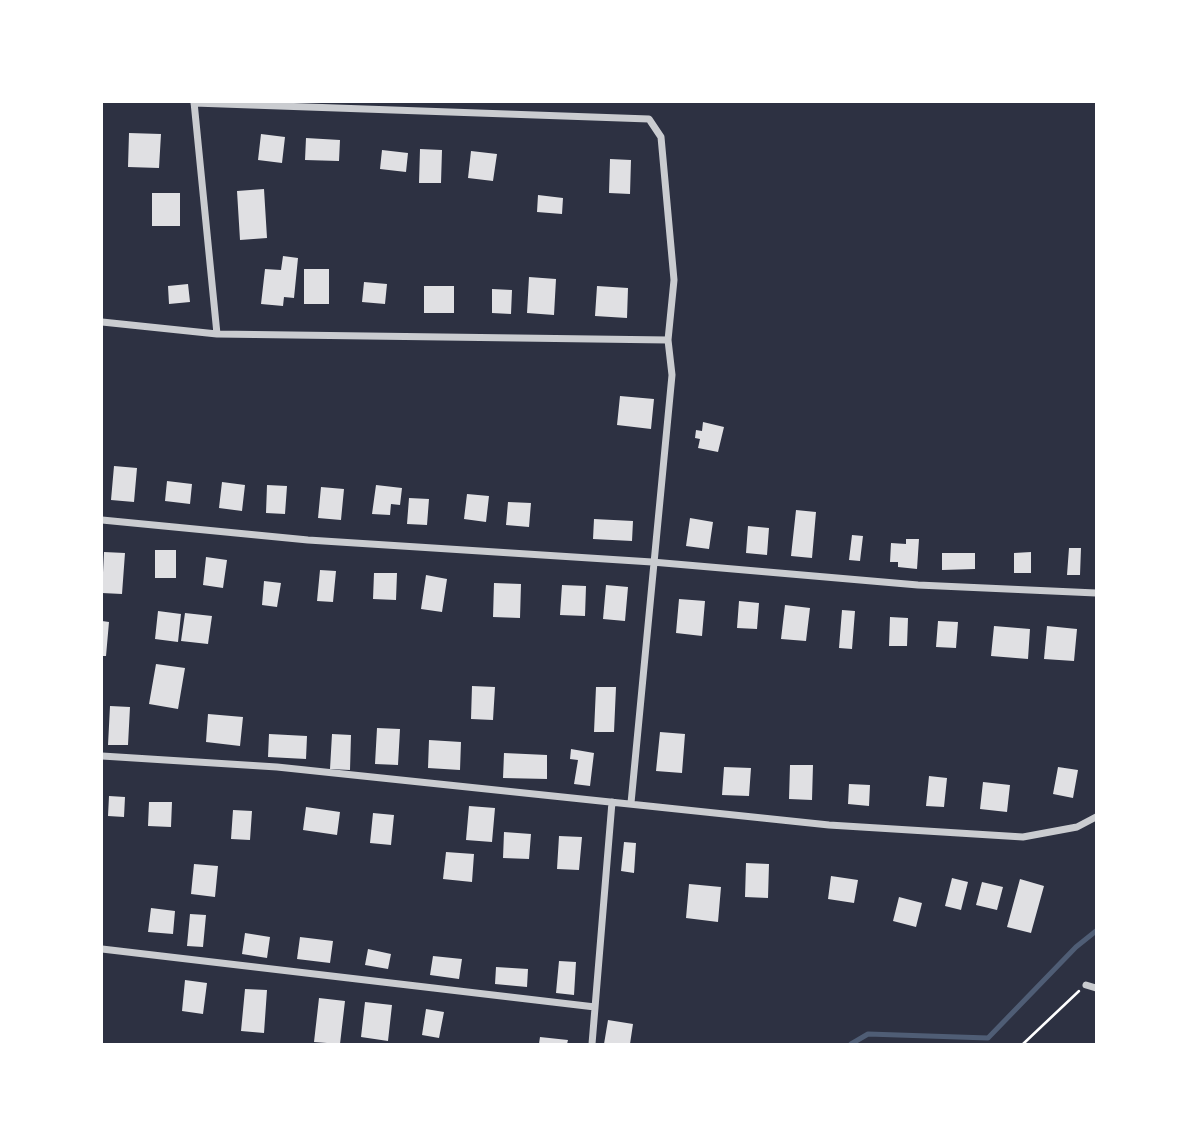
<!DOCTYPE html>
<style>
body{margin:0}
#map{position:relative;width:1198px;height:1146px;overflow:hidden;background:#2d3142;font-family:Commissioner,sans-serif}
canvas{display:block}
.frame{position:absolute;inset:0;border:103px solid #fff;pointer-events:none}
</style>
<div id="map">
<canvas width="1198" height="1146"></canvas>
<div class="frame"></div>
</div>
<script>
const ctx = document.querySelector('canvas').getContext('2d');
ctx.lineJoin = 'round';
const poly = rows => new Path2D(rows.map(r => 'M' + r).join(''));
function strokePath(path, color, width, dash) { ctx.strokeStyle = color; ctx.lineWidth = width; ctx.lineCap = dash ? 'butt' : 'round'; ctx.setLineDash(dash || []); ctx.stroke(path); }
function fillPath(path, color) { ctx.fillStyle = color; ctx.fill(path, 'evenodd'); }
const stream = poly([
 [851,1044,868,1034,988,1038,1076,947,1096,931]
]);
const building = poly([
 [129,133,161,134,159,168,128,167],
 [261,134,285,137,282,163,258,160],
 [306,138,340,140,339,161,305,160],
 [420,149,442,150,441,183,419,183],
 [382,150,408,153,406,172,380,169],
 [471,151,497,154,493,181,468,178],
 [610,159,631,160,630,194,609,193],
 [264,189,267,238,240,240,237,191],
 [152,193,180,193,180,226,152,226],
 [538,195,563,198,562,214,537,212],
 [283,256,298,258,294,298,284,297,283,306,261,304,265,269,281,270],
 [304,269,329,269,329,304,304,304],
 [529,277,556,279,554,315,527,313],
 [364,282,387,284,385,304,362,302],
 [188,284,190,302,169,304,168,286],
 [424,286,454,286,454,313,424,313],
 [597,286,628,288,627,318,595,316],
 [492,289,512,290,511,314,492,313],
 [620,396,654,399,651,429,617,425],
 [703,422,724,427,718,452,698,448,700,439,695,438,696,430,702,431],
 [114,466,137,468,134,502,111,500],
 [167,481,192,484,190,504,165,501],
 [222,482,245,485,242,511,219,508],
 [267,485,287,486,285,514,266,513],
 [376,485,402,488,400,505,391,504,390,515,372,514],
 [321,487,344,489,341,520,318,518],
 [467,494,489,496,486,522,464,519],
 [409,498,429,499,427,525,407,524],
 [508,502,531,503,529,527,506,525],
 [796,510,816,512,812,558,791,556],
 [690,518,713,522,709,549,686,546],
 [594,519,633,521,632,541,593,539],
 [748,526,769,528,767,555,746,553],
 [852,535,863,536,860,561,849,560],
 [906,539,919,539,917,569,898,567,898,562,890,562,891,543,906,544],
 [1069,548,1081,548,1080,575,1067,575],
 [155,550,176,550,176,578,155,578],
 [104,552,125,553,122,594,102,593],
 [1031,552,1031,573,1014,573,1014,553],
 [942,553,975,553,975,569,942,570],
 [206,557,227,560,223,588,203,585],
 [320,570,336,571,333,602,317,601],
 [374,573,397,573,396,600,373,599],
 [426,575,447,579,442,612,421,609],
 [264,581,281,583,277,607,262,605],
 [494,583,521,584,520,618,493,617],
 [562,585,586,586,585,616,560,615],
 [606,585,628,587,625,621,603,619],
 [679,599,705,601,702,636,676,633],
 [739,601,759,603,757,629,737,628],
 [785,605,810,608,806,641,781,639],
 [842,610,855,611,852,649,839,648],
 [158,611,181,614,178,642,155,639],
 [185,613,212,616,208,644,181,641],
 [890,617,908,618,907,646,889,646],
 [102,621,109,622,106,656,102,656],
 [938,621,958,622,956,648,936,647],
 [994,626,1030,629,1028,659,991,656],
 [1047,626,1077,629,1074,661,1044,659],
 [156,664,185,668,178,709,149,704],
 [472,686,495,687,493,720,471,719],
 [596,687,616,687,614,732,594,732],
 [110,706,130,707,128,745,108,745],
 [208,714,243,717,240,746,206,742],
 [377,728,400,729,398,765,375,764],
 [660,732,685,734,682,773,656,771],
 [269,734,307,736,306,759,268,757],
 [332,734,351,735,350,770,330,769],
 [429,740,461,742,460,770,428,768],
 [571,749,594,753,590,786,574,784,578,760,570,759],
 [504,753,547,755,547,779,503,778],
 [790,765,813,765,812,800,789,799],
 [724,767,751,768,749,796,722,795],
 [1058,767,1078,770,1073,798,1053,794],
 [929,776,947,778,944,807,926,806],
 [983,782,1010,785,1007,812,980,809],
 [849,784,870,785,869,806,848,804],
 [109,796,125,797,124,817,108,816],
 [149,802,172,802,171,827,148,826],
 [469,806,495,808,492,842,466,840],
 [306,807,340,812,337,835,303,830],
 [233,810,252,811,250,840,231,839],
 [373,813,394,815,391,845,370,843],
 [504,832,531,834,529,859,503,858],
 [559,836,582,837,579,870,557,869],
 [624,842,636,843,634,873,621,871],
 [446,852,474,854,472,882,443,879],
 [746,863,769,864,768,898,745,897],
 [194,864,218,866,215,897,191,894],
 [831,876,858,880,854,903,828,899],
 [952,878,968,882,961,910,945,906],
 [1020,879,1044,886,1031,933,1007,927],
 [982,882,1003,887,997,910,976,905],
 [689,884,721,887,718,922,686,918],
 [899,897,922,903,916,927,893,921],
 [151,908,175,911,173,934,148,932],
 [190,914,206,915,203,947,187,946],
 [245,933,270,937,267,958,242,954],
 [300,937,333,941,330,963,297,959],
 [368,949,391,954,388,969,365,965],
 [433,956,462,959,459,979,430,975],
 [559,961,576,962,574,995,556,993],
 [496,967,528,969,527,987,495,984],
 [185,980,207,983,203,1014,182,1011],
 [245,989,267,990,264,1033,241,1031],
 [319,998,345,1001,340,1044,314,1042],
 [365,1002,392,1005,388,1041,361,1037],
 [426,1009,444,1012,439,1038,422,1035],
 [608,1020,633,1024,630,1044,604,1044],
 [540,1037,568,1040,567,1044,539,1044]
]);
const path = poly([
 [1023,1044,1079,991]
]);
const minor = poly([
 [194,102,217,334],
 [194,103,649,119,661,137,674,280,668,340,672,375,631,803],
 [102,322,217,334,668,340],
 [102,520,308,540,652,562,918,585,1096,593],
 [102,756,277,767,829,825,1023,837,1077,827,1096,817],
 [102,949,595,1007],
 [1086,985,1096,988],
 [592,1044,612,802]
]);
strokePath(stream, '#4f5d75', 5);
fillPath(building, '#e0e0e3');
strokePath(path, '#fff', 2.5);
strokePath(minor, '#caccd0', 7);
</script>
